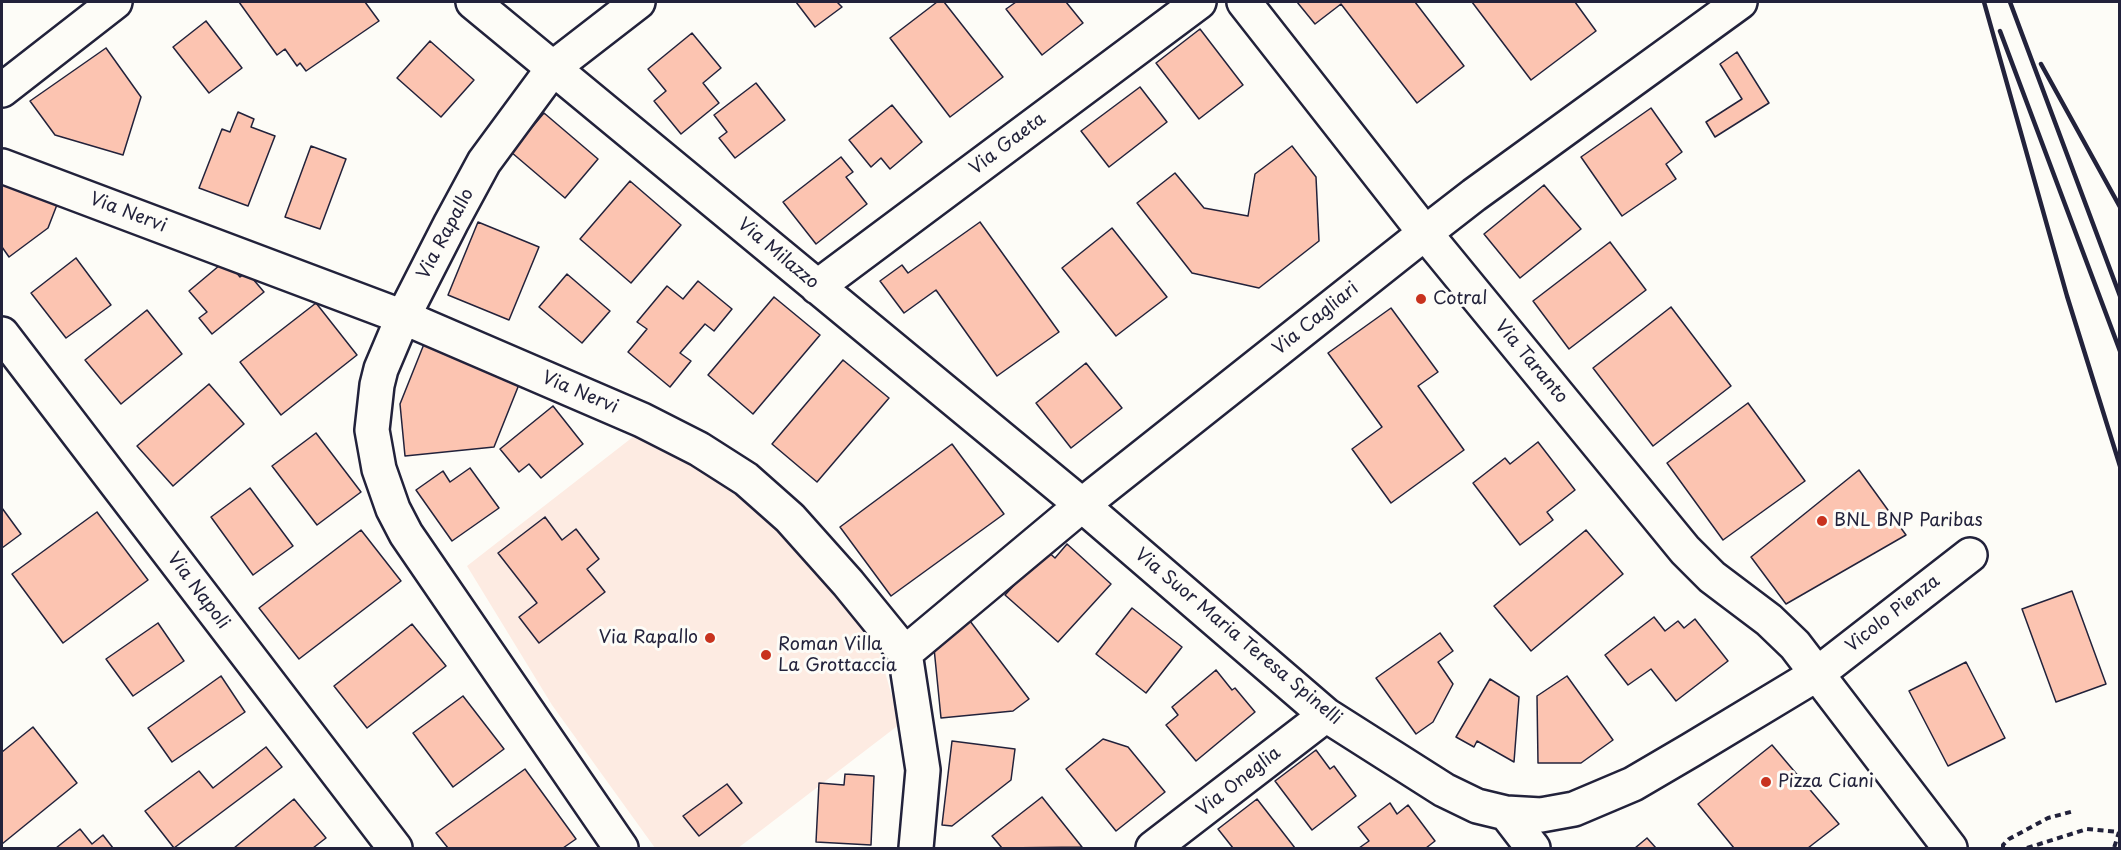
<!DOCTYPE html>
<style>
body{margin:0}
#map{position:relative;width:2121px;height:850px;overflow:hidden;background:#fdfcf7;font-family:"Playpen Sans",sans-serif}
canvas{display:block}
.frame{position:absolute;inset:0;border:3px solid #22223b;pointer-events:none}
</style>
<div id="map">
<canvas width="2121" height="850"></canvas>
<div class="frame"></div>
</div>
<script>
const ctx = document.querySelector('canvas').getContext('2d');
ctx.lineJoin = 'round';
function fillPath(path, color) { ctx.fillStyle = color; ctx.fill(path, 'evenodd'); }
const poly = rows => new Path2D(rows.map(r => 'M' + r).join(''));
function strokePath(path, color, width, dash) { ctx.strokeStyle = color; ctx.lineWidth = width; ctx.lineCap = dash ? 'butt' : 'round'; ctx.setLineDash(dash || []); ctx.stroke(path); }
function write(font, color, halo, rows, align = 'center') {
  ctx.font = font + ' "Playpen Sans",sans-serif'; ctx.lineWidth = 6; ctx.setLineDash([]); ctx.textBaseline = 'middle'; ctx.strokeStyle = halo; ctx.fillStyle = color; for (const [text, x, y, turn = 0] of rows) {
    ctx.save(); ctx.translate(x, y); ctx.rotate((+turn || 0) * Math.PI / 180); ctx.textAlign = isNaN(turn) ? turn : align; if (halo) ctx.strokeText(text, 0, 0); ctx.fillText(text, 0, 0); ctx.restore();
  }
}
const built = poly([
 [638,433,756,503,874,634,900,724,738,848,655,848,552,705,467,566],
 [545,517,562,540,576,529,599,559,587,569,605,592,539,642,519,617,537,603]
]);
const building = poly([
 [239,2,365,2,379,21,306,71,300,63,297,66,285,49,277,55,239,2],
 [796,2,837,2,842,7,815,27,796,2],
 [937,2,944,2,1003,77,950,117,890,38,937,2],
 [1016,2,1066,2,1083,23,1042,55,1006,9,1016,2],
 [1297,2,1415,2,1464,66,1417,103,1341,4,1315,24,1297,2],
 [1472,2,1575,2,1596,31,1531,80,1472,2],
 [206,21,242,68,209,93,173,47,206,21],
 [1200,29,1243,85,1199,119,1156,63,1200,29],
 [692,33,721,68,703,83,719,103,681,134,654,101,666,91,648,69,692,33],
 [430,41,474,80,441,117,397,78,430,41],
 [106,48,141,97,123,155,55,135,30,101,106,48],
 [1737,52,1769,103,1715,137,1706,122,1742,99,1720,64,1737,52],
 [756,83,785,120,735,158,719,138,727,132,714,115,756,83],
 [1140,87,1167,122,1109,167,1081,131,1140,87],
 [892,105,922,142,890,169,881,158,871,167,849,140,892,105],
 [1651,108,1682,152,1666,164,1676,179,1622,216,1581,157,1651,108],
 [238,112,254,119,251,127,275,136,248,206,199,188,222,129,230,132,238,112],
 [544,113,598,159,565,198,511,152,544,113],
 [311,146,346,159,320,229,285,217,311,146],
 [1292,146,1316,177,1319,241,1259,288,1192,273,1137,203,1175,173,1204,208,1248,216,1255,174,1292,146],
 [841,157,853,172,846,177,867,204,816,244,783,202,841,157],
 [2,175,60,197,48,228,9,257,2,247,2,175],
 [630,181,681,225,631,283,580,239,630,181],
 [1544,185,1581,229,1520,278,1484,234,1544,185],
 [478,222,539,247,509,320,448,295,478,222],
 [980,222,1059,332,997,376,936,290,904,313,880,281,902,265,908,273,980,222],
 [1112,228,1167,297,1116,336,1062,268,1112,228],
 [1610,242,1646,290,1569,349,1533,301,1610,242],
 [76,258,111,305,66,338,31,293,76,258],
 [226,260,240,277,247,272,264,292,212,334,199,318,207,312,189,291,226,260],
 [567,274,610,311,582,343,539,307,567,274],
 [698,281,732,309,714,331,705,324,680,353,691,361,670,387,628,352,647,329,637,322,667,286,683,299,698,281],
 [774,297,820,335,753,414,708,375,774,297],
 [316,303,357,355,281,415,240,362,316,303],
 [1671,307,1731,386,1653,446,1593,368,1671,307],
 [1391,308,1438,372,1418,386,1464,450,1391,503,1352,449,1382,427,1328,353,1391,308],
 [147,310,182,354,121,404,85,360,147,310],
 [424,344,520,382,494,447,405,456,400,404,424,344],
 [843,360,889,398,817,482,772,444,843,360],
 [1086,363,1122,408,1071,448,1036,403,1086,363],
 [209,384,244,424,173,486,137,446,209,384],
 [1748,403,1805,481,1723,540,1667,463,1748,403],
 [553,406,583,444,541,478,529,464,519,472,500,449,553,406],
 [316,433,361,492,317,525,272,466,316,433],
 [1538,442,1575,490,1547,512,1553,520,1520,545,1473,483,1505,458,1510,464,1538,442],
 [952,444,1004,514,891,596,840,527,952,444],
 [470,468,499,508,452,541,416,490,443,471,450,482,470,468],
 [1859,470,1906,535,1786,604,1751,557,1859,470],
 [250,488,293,546,253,575,211,517,250,488],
 [2,508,21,534,2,548,2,508],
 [97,512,148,580,63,643,12,574,97,512],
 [545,517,562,540,576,529,599,559,587,569,605,592,539,643,519,617,537,603,498,553,545,517],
 [361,530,401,581,299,659,259,608,361,530],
 [1586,530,1623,574,1531,651,1494,606,1586,530],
 [1067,544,1111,584,1058,642,1005,595,1046,550,1055,558,1067,544],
 [2072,591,2106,684,2056,702,2022,609,2072,591],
 [1132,608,1182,647,1146,693,1096,654,1132,608],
 [1654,617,1665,631,1678,621,1684,628,1695,619,1728,661,1676,701,1651,669,1628,685,1605,655,1654,617],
 [970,621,1029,699,1013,711,941,718,934,648,970,621],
 [158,623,184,661,133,696,106,659,158,623],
 [412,624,446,666,367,728,334,686,412,624],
 [1440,633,1453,651,1438,662,1453,684,1433,722,1416,734,1376,678,1440,633],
 [1966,662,2005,738,1948,766,1909,691,1966,662],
 [1216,670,1232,690,1235,688,1255,712,1196,761,1166,725,1178,715,1172,707,1216,670],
 [221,676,245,712,172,762,148,728,221,676],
 [1567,676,1613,740,1581,763,1538,763,1537,696,1567,676],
 [1490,679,1519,697,1514,762,1477,741,1474,747,1456,737,1490,679],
 [463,696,504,749,453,787,413,733,463,696],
 [33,727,77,783,2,844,2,752,33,727],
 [1103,739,1128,747,1165,792,1116,831,1066,769,1103,739],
 [952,741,1015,749,1011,780,952,826,942,825,952,741],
 [1772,745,1839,824,1808,848,1734,848,1698,804,1772,745],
 [266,747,282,767,174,848,145,811,199,771,213,788,266,747],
 [1316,750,1330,769,1334,766,1356,796,1312,830,1275,781,1316,750],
 [525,769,576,839,563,848,448,848,436,833,525,769],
 [845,774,874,776,871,845,816,842,819,783,844,785,845,774],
 [727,784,742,803,699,836,683,816,727,784],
 [1042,797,1082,847,1002,848,992,836,1042,797],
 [294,799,326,838,313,848,234,848,294,799],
 [1257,799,1295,848,1233,848,1218,829,1257,799],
 [1390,803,1397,814,1408,805,1435,841,1426,848,1359,848,1369,841,1358,827,1390,803],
 [80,829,92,844,103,835,113,848,56,848,80,829],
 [1647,838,1656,848,1635,848,1647,838]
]);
const path = poly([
 [2003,848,2003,845,2009,839,2048,818,2074,811],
 [2027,848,2087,829,2119,832,2114,848]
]);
const minor = poly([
 [473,2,1082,505,1326,715,1444,790,1477,806,1506,813,1541,815,1574,809,1633,784,1691,750,1817,674,1970,555],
 [1244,2,1425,233,1685,550,1712,577,1769,620,1795,645,1950,848],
 [2,90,115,2],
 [2,166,403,317,642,420,699,449,746,479,790,518,848,583,905,653,923,770,916,848],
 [817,287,1199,2],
 [2,334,395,848],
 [905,653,1082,505,1425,233,1474,195,1740,2],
 [1506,813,1533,848],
 [621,848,406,534,393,509,379,469,372,430,377,385,381,369,403,317,451,223,484,162,554,67,638,2],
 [1153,848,1326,715]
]);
const rail = poly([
 [1984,2,2067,296,2120,466],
 [2010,2,2120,296],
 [2000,31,2120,351],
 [2041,64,2120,207]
]);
const markers = [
 [1421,299,6,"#c8321e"],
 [1822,521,6,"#c8321e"],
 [710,638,6,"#c8321e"],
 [766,655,6,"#c8321e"],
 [1766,782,6,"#c8321e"]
];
const streetNames = [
 ["Via Gaeta",1008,144,-37],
 ["Via Nervi",128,213,21],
 ["Via Rapallo",446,234,-62],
 ["Via Milazzo",778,254,40],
 ["Via Cagliari",1316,319,-39],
 ["Via Taranto",1531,362,50],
 ["Via Nervi",580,393,23],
 ["Via Napoli",198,591,53],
 ["Vicolo Pienza",1893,614,-38],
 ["Via Suor Maria Teresa Spinelli",1238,637,40],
 ["Via Oneglia",1239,782,-38]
];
const poiNames = [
 ["Cotral",1433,299],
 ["BNL BNP Paribas",1834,521],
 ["Via Rapallo",698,638,"right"],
 ["Roman Villa",778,645],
 ["La Grottaccia",778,666],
 ["Pizza Ciani",1778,782]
];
fillPath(built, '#fdebe2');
fillPath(building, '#fcc4b1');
strokePath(building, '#22223b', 1.5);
strokePath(minor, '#22223b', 38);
strokePath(path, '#22223b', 4, [6, 4.5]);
strokePath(minor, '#fdfcf7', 33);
strokePath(rail, '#22223b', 4.5);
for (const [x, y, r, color] of markers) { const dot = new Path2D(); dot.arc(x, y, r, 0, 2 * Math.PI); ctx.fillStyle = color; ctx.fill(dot); strokePath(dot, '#fdfcf7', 2); }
write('18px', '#22223b', '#fdfcf7', streetNames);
write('18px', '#22223b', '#fdfcf7', poiNames, 'left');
</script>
